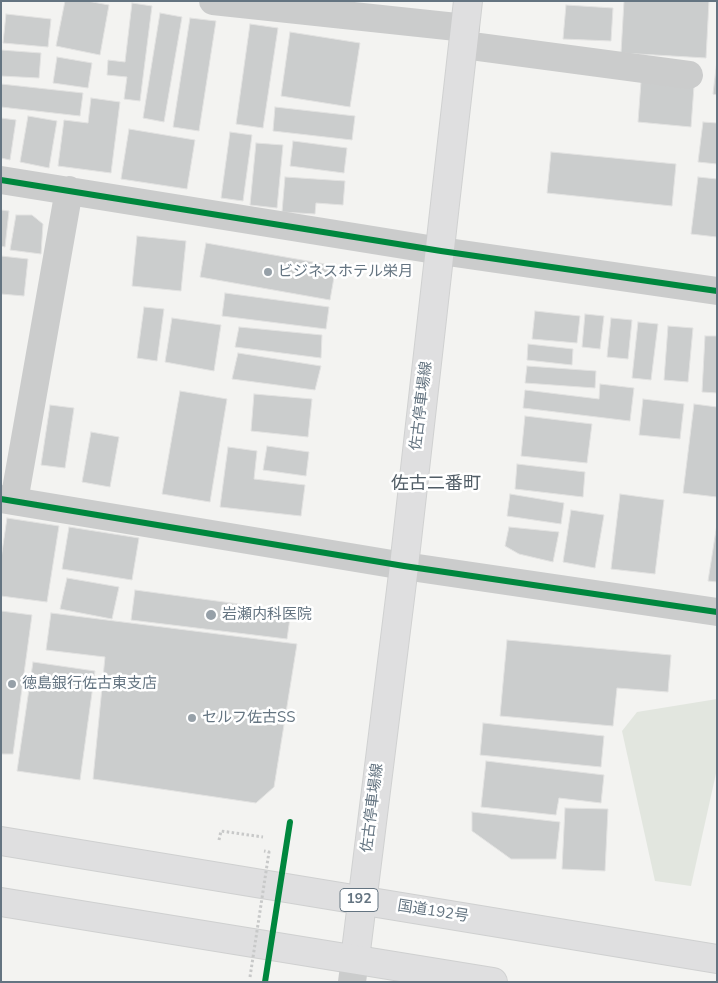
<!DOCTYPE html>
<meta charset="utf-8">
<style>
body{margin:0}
#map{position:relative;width:718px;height:983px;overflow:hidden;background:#f3f3f1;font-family:"Nunito Sans",sans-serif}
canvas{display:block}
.frame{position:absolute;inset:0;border:2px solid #647481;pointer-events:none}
</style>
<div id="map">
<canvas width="718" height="983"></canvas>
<div class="frame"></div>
</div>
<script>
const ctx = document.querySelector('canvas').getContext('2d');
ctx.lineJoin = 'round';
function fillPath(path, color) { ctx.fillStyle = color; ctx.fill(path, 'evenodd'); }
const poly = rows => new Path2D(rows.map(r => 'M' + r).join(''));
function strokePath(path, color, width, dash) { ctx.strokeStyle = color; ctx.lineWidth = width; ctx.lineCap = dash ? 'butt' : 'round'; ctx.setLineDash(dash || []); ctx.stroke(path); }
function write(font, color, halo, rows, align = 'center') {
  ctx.font = font + ' "Nunito Sans","Noto Sans JP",sans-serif'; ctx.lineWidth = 5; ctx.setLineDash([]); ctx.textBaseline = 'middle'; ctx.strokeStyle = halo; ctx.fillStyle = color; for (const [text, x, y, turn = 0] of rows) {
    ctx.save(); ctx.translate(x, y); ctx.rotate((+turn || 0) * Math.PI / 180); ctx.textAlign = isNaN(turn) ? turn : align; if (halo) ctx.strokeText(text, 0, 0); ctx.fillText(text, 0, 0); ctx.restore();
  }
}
const green = poly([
 [717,699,717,769,691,886,655,881,622,731,637,712]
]);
const building = poly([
 [65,1,87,1,109,5,100,55,56,46,65,1],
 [624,1,709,1,706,58,621,53,624,1],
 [132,3,152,6,140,101,124,99,127,77,107,75,108,60,125,62,132,3],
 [566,5,613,8,611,41,563,39,566,5],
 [160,13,182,17,164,122,143,118,160,13],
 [6,14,51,19,48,47,3,43,6,14],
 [190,18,216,21,199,131,173,127,190,18],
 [250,24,278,28,263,128,236,124,250,24],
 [290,32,360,43,350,107,281,96,290,32],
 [1,50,41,53,39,78,1,76,1,50],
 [57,57,92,63,88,88,53,83,57,57],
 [717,60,717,95,713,94,717,60],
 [641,82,694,86,691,127,638,122,641,82],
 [1,84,83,93,80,116,1,107,1,84],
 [91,98,120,102,111,173,58,166,64,120,88,123,91,98],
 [275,107,355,116,352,140,273,131,275,107],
 [28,116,57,121,49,168,20,162,28,116],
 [1,118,16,120,10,160,1,158,1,118],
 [703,122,717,123,717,164,698,162,703,122],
 [129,129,195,140,187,189,121,179,129,129],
 [230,132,252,135,243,201,221,198,230,132],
 [293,141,347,148,344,173,290,166,293,141],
 [256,143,283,145,277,208,250,205,256,143],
 [551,152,676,164,672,206,547,193,551,152],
 [285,177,345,181,343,205,316,203,315,214,282,212,285,177],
 [698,177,717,179,717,237,691,234,698,177],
 [1,210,9,211,5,247,1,246,1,210],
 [16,215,32,215,43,224,41,254,10,250,16,215],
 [137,236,186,241,181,291,132,286,137,236],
 [206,243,336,266,330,300,200,277,206,243],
 [1,256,28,259,24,296,1,294,1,256],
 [225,293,329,307,326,329,222,316,225,293],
 [144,307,164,309,157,361,137,358,144,307],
 [535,311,580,316,577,343,532,339,535,311],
 [585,314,604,316,600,349,582,347,585,314],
 [172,318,221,325,214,371,165,362,172,318],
 [611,318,632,320,628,359,607,357,611,318],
 [638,322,658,324,651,380,632,378,638,322],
 [668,326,693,328,688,382,664,380,668,326],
 [239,327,322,335,321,358,235,347,239,327],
 [705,336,717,336,717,393,702,392,705,336],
 [528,344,573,349,572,365,527,360,528,344],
 [238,353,321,366,315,390,232,379,238,353],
 [527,366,596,371,595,388,525,383,527,366],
 [600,384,634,388,630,421,523,408,525,390,599,399,600,384],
 [180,391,227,399,210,502,162,494,180,391],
 [254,394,312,399,308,437,251,431,254,394],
 [643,399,684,404,680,439,639,435,643,399],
 [694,404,717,407,717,497,683,493,694,404],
 [50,405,74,408,65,468,41,465,50,405],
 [525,416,592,424,587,463,521,456,525,416],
 [91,432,119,437,110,487,82,482,91,432],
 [267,446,309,452,306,476,263,470,267,446],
 [228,447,257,451,254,479,305,485,301,516,220,507,228,447],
 [517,464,585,472,583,497,515,489,517,464],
 [510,494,564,503,561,524,507,516,510,494],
 [620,494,664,500,655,574,611,569,620,494],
 [571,510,604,515,595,568,563,562,571,510],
 [7,518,59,526,47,602,1,596,1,559,7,518],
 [717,524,717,582,708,581,717,524],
 [69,527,139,538,132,580,62,569,69,527],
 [509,527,559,532,553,562,519,554,505,546,509,527],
 [67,578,119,587,112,619,60,609,67,578],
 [135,590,291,611,287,639,131,620,135,590],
 [1,611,32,615,13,754,1,754,1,611],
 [51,613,297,644,274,787,256,803,93,779,105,657,46,650,51,613],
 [507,640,671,655,668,692,617,688,613,726,500,716,507,640],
 [33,662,95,671,80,780,17,771,33,662],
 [483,723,604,736,601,767,480,755,483,723],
 [486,761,604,775,601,803,559,798,556,815,481,807,486,761],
 [565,808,608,809,605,871,562,869,565,808],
 [472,812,560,822,556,859,511,859,472,831,472,812]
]);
const path = poly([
 [219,840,221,831,263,837]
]);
const minor = poly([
 [213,1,466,28],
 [464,45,689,75],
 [1,180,441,251,717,291],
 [1,499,404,566,717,612],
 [14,501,69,190],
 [352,982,355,959]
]);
const major = poly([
 [355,959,404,566,468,1]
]);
const highway = poly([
 [1,841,717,959],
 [1,902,493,982]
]);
const pathBridge = poly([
 [250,977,269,852,264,851]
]);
const cycleway = poly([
 [1,180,441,251,717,291],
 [1,499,404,566,717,612],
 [265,982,290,822]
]);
const markers = [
 [268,272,5,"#96a0a8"],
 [211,615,6,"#96a0a8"],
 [12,684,5,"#96a0a8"],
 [192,718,5,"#96a0a8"]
];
const shields = [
 [359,900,38]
];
const shieldNames = [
 ["192",359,900]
];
const poiNames = [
 ["ビジネスホテル栄月",278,272],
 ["岩瀬内科医院",222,615],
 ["徳島銀行佐古東支店",22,684],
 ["セルフ佐古SS",202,718]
];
const streetNames = [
 ["佐古停車場線",422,406,-83],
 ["佐古停車場線",373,808,-83],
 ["国道192号",433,912,9]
];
const quarterNames = [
 ["佐古二番町",436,485]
];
fillPath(green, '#e2e6df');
fillPath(building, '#cbcdcd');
strokePath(building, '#e2e2e1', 1);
strokePath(major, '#d0d1d1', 30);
strokePath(highway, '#cfd0d0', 30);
strokePath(path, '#c8c9c9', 3, [2.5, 2.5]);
strokePath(minor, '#cbcccc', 28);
strokePath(major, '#dfdfe0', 28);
strokePath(highway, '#dfdfe0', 28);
strokePath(pathBridge, '#c8c9c9', 3, [2.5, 2.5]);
strokePath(cycleway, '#00873e', 6);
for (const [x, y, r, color] of markers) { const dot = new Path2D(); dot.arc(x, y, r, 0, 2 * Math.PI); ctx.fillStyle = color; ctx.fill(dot); strokePath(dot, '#fff', 2); }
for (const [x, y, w] of shields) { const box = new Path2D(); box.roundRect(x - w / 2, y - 11.5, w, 23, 4); ctx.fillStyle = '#fff'; ctx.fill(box); strokePath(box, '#647481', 1); }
write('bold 14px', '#647481', null, shieldNames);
write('15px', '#647481', '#fff', poiNames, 'left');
write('15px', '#647481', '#fff', streetNames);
write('18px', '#515d66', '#fff', quarterNames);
</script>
